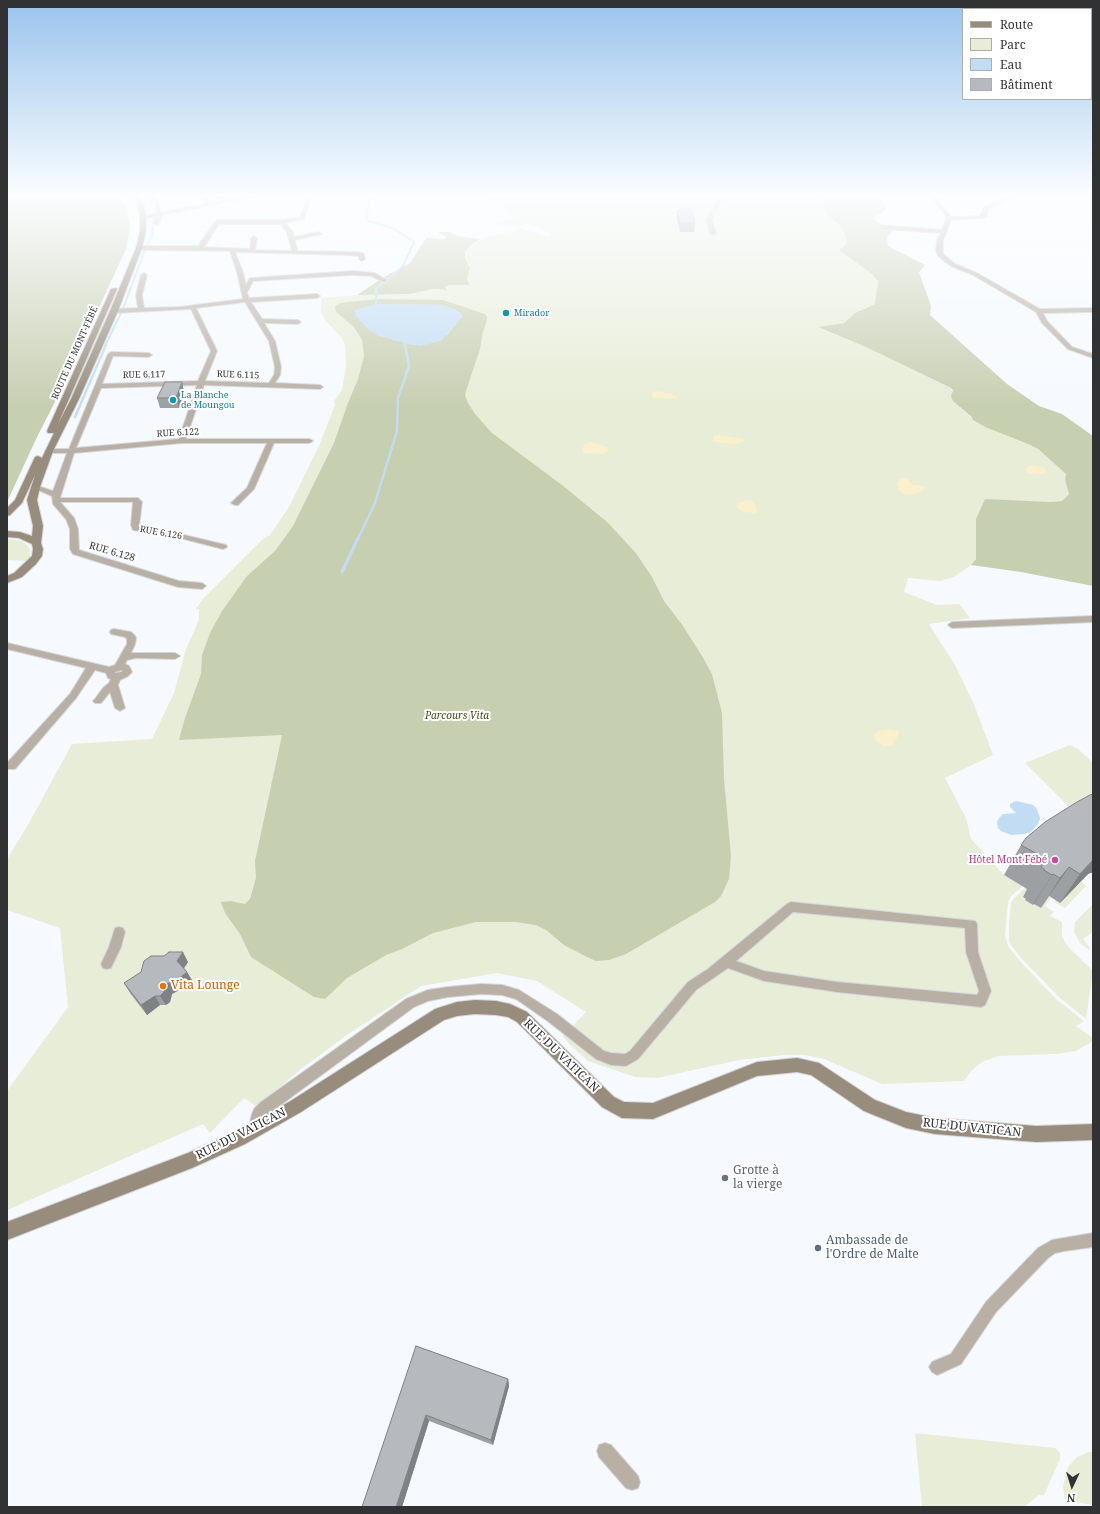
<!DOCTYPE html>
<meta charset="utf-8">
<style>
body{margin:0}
#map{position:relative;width:1100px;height:1514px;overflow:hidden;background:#f6fafe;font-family:"Noto Serif",serif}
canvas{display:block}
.frame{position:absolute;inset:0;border:8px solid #313234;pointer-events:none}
.legend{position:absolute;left:962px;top:8px;width:130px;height:92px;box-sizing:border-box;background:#fff;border:1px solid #adadae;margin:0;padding:5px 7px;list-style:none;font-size:12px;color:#313234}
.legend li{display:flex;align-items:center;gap:8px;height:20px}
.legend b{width:20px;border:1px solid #adadae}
.north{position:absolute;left:1052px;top:1466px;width:40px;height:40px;-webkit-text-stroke:3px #fff;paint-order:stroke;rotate:184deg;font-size:11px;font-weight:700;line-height:16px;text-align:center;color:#313234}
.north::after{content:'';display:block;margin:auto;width:14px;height:18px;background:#313234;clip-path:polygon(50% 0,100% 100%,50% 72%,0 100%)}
</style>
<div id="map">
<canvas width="1100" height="1514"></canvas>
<div class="frame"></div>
<ul class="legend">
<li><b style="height:5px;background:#988d7c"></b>Route</li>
<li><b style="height:11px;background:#e7edd6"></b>Parc</li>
<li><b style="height:11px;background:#c2dcf3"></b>Eau</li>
<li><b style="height:11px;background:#b6babe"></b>Bâtiment</li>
</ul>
<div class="north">N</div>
</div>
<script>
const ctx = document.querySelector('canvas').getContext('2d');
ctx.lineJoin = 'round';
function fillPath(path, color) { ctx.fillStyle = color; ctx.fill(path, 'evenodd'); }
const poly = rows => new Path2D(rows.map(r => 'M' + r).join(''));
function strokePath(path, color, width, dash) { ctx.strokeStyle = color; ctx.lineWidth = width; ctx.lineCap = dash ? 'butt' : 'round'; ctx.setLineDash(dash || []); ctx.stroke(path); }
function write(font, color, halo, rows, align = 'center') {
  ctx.font = font + ' "Noto Serif",serif'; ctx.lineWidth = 4; ctx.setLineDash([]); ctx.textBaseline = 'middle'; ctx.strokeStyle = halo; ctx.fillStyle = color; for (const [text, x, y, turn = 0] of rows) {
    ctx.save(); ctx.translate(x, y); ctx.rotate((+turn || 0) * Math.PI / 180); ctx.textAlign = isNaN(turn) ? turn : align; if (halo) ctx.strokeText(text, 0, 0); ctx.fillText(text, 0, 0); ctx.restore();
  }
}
const green = poly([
 [476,194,818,194,825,199,824,209,827,215,842,227,846,236,847,241,845,245,840,249,840,251,872,274,878,281,875,304,855,313,844,323,819,328,868,348,949,387,973,420,985,427,1028,444,1038,449,1066,474,1065,480,1069,494,1062,501,1050,502,976,519,976,559,971,565,954,577,940,581,908,578,904,592,937,605,959,604,970,618,929,624,956,667,973,702,993,755,945,778,966,818,971,839,1004,875,1023,886,1011,896,1008,902,1005,935,1008,946,1018,959,1056,999,1084,1021,1076,1026,1093,1038,1093,1041,1076,1051,1055,1054,998,1056,982,1062,971,1071,964,1081,882,1084,824,1059,805,1055,784,1055,739,1060,657,1078,635,1077,588,1061,569,1044,563,1036,586,1012,537,981,497,973,421,986,350,1033,301,1069,257,1107,244,1098,210,1133,203,1124,7,1210,7,1091,68,1007,60,928,7,910,8,858,29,823,72,744,152,739,174,693,186,649,199,620,199,609,196,609,203,599,263,539,270,535,289,507,319,446,335,405,334,401,342,390,346,367,345,345,342,338,326,321,321,312,321,298,357,295,410,294,433,289,446,290,446,286,449,285,469,285,467,280,470,268,465,255,466,250,470,245,490,236,504,234,521,228,547,237,552,234,528,224,517,226,498,225,495,223,516,218],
 [7,539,22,541,28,546,30,551,30,558,27,561,7,560],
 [1070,745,1078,749,1093,763,1093,802,1073,811,1025,763],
 [1081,881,1086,886,1065,908,1054,902],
 [1025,888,1027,889,1023,897,1033,905,1034,904,1041,908,1049,896,1051,898,1045,906,1054,912,1050,916,1062,922,1062,937,1068,947,1093,971,1086,1019,1059,997,1021,958,1011,945,1009,941,1009,923,1011,903,1014,898],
 [1093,904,1093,932,1083,939,1090,948,1089,950,1080,943,1074,932,1075,922],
 [915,1433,1055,1448,1060,1453,1060,1459,1044,1495,1039,1495,1024,1507,922,1507],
 [1089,1452,1093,1452,1093,1505,1066,1500,1065,1499,1063,1486,1068,1467,1077,1457]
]);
const forest = poly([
 [7,194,117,194,127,207,130,228,126,249,59,394,37,437,7,502],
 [818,194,889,194,881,198,887,209,874,218,877,222,893,230,887,238,888,246,925,265,919,272,931,306,930,315,1007,384,1039,406,1062,414,1093,436,1093,586,1021,572,971,565,976,559,976,519,985,499,1050,502,1062,501,1069,494,1065,480,1066,474,1038,449,1028,444,985,427,973,420,971,416,953,401,951,396,953,390,949,387,868,348,818,327,844,323,855,313,875,304,878,281,872,274,840,251,840,249,845,245,847,241,846,236,842,227,827,215,824,209,825,199],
 [439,232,448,232,455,234,456,236,481,239,470,245,465,252,465,258,470,268,467,280,470,285,449,285,445,287,447,290,433,289,410,294,357,295,384,277,410,263,426,238,444,239,447,237,439,233],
 [380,299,443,300,485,314,487,317,486,323,483,332,480,349,466,391,465,396,468,403,475,414,492,433,562,485,607,522,635,552,652,577,664,601,683,626,702,656,712,674,722,713,724,779,731,856,729,879,721,896,715,902,626,954,609,960,596,961,587,957,564,945,546,930,536,925,516,922,476,922,433,933,402,949,386,955,347,978,325,999,314,997,251,957,240,934,225,913,221,902,231,901,245,904,250,899,256,878,255,861,282,735,179,740,185,718,201,674,202,655,210,633,222,611,247,576,275,551,293,526,334,443,348,403,358,379,364,356,362,340,354,327,336,312,335,306,340,303,348,302],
 [376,304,443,305,460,312,462,317,447,335,413,345,377,335]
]);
const sand = poly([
 [656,391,672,394,677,397,677,399,653,398,652,393],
 [719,435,744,439,744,442,734,444,713,442,713,436],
 [590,442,605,446,608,447,609,451,604,454,583,453,582,448,585,444],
 [1030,465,1043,467,1047,471,1044,474,1031,474,1027,472,1025,469],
 [902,478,907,479,913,485,923,486,925,488,921,492,914,494,903,494,899,491,897,483],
 [746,500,752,501,756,506,757,512,755,513,743,512,736,507,738,503],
 [889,729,898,731,899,734,892,746,883,746,875,740,874,735,877,731]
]);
const water = poly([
 [376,304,443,305,460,312,462,317,441,341,420,346,413,345,377,335,369,330,355,315,355,310],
 [1016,801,1033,805,1037,809,1040,818,1038,824,1031,832,1024,834,1011,835,1001,831,998,828,997,822,999,818,1003,814,1016,813,1010,807,1010,804]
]);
const streamFar2 = poly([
 [380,307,376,304,376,289,403,266,414,242,393,228,369,221,366,218,370,199,386,194],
 [123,309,145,249,152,236,154,215,152,204,146,194],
 [404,339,405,346],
 [105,346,121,313]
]);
const streamFar1 = poly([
 [75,417,106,345],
 [358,539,375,503,397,431,398,398,409,366,405,345]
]);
const stream = poly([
 [342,572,358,538]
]);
const street = poly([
 [149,194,153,194,159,204,161,212,205,204,202,194,206,194,209,203,257,194,266,194,162,215,160,223,157,225,154,223,156,216,143,219,140,217,156,213,155,204,149,194],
 [309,194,313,194,304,219,285,223,293,232,294,237,319,232,322,234,295,240,297,251,359,252,364,254,365,259,362,261,359,259,359,256,346,255,235,252,243,272,246,286,249,279,251,278,353,271,374,273,387,280,384,282,371,276,353,275,253,281,247,293,249,298,317,294,320,296,317,298,251,302,262,319,298,320,301,322,298,324,264,323,275,341,281,367,280,375,275,383,320,385,323,387,320,389,204,385,186,439,309,439,313,441,309,443,274,443,254,489,238,505,235,505,231,503,247,488,267,443,182,443,74,453,60,498,138,498,142,502,139,526,184,535,226,545,227,547,223,549,184,539,133,530,131,525,133,502,60,502,74,518,78,529,79,550,179,581,202,583,206,586,202,589,178,587,73,554,70,549,70,529,66,519,53,504,52,496,31,487,35,485,53,491,67,453,49,453,45,451,49,449,69,449,108,354,111,352,149,353,152,355,149,357,113,356,102,384,198,381,211,351,191,309,114,313,111,311,114,309,138,308,136,295,141,275,144,273,147,275,142,295,144,308,179,307,243,299,237,272,230,251,139,250,136,248,139,246,198,246,215,221,217,220,282,220,300,217,309,194],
 [219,224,281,224,287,232,292,251,255,250,257,238,254,236,251,238,250,249,204,247,219,224],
 [245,302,269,341,275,367,274,375,269,383,205,381,217,351,196,308,245,302],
 [197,385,179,439,76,448,101,388,197,385],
 [720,194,724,194,712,220,716,233,713,235,710,233,706,220,720,194],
 [928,194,932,194,951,217,980,216,984,207,1009,196,1030,194,1012,198,988,209,987,215,983,218,951,220,943,241,943,254,955,264,977,273,1040,309,1093,308,1093,312,1043,313,1047,321,1072,347,1093,354,1093,358,1068,349,1042,323,1036,312,973,275,951,266,938,256,936,251,937,241,941,233,881,229,878,227,881,225,942,230,946,219,945,214,928,194],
 [1093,616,1093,622,952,628,948,625,952,622,1093,616],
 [114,629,131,632,135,636,136,638,135,644,131,653,175,653,180,656,175,659,136,658,127,660,125,664,129,666,132,672,128,676,120,680,118,685,125,708,120,711,115,708,110,692,101,703,95,703,93,701,95,699,103,688,109,683,111,679,108,678,106,673,95,670,76,698,15,769,7,769,7,763,70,694,86,668,7,649,7,643,109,667,115,665,127,644,127,639,125,637,111,634,110,632,111,630,114,629],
 [122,670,122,672,115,673,115,672,122,670],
 [791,902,975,921,977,924,978,952,991,991,985,1005,981,1007,837,992,764,981,728,968,696,990,638,1059,626,1066,611,1065,596,1059,549,1022,516,999,502,995,481,994,448,997,428,1001,414,1007,271,1112,265,1118,260,1135,255,1137,250,1135,248,1130,252,1114,254,1109,261,1102,406,999,428,990,448,987,481,984,502,985,519,990,557,1014,604,1051,611,1053,625,1054,630,1051,688,982,708,969,787,904,791,902],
 [793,912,965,928,966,952,979,991,977,995,837,982,764,971,736,961,793,912],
 [119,927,123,928,125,932,121,947,111,968,107,969,103,968,101,964,109,947,115,928,119,927],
 [1093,1233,1093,1247,1064,1251,1055,1253,1048,1258,996,1312,961,1364,937,1375,932,1372,929,1367,932,1362,951,1354,986,1302,1038,1248,1052,1240,1093,1233],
 [605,1443,611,1445,638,1476,640,1482,638,1488,632,1490,626,1488,599,1457,597,1451,599,1445,605,1443]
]);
const secondary = poly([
 [132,194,138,194,143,202,146,217,146,231,142,248,118,311,79,399,53,451,40,487,37,500,43,526,41,543,43,549,42,556,36,564,22,577,7,583,7,576,14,573,32,556,33,549,32,544,19,538,7,537,7,531,20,532,32,536,33,526,27,500,35,475,22,503,10,515,7,516,7,508,15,500,35,457,38,456,42,458,54,433,48,433,47,431,111,289,116,288,117,289,58,424,71,399,110,311,136,248,140,231,140,217,137,202,132,194],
 [475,1000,496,1001,510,1004,527,1012,614,1097,624,1102,653,1103,757,1062,797,1058,819,1063,875,1100,906,1112,935,1118,1036,1126,1093,1124,1093,1140,1036,1142,935,1134,906,1128,864,1111,811,1075,797,1072,757,1076,653,1119,622,1118,602,1107,517,1022,508,1017,496,1015,475,1014,457,1016,444,1020,301,1112,245,1144,192,1168,7,1240,7,1222,188,1153,233,1132,289,1102,435,1009,457,1002,475,1000]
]);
const wall = poly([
 [211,194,228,194,229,197,218,200],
 [680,209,695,223,694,232,680,232,677,219,677,211,679,211],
 [182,382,184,392,179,408,160,408,157,398],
 [1093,794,1093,872,1088,874,1060,903,1049,896,1041,908,1034,904,1033,905,1025,900,1026,899,1023,897,1027,889,1004,875,1021,845],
 [188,962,184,968,187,972,193,982,183,989,179,990,172,994,170,1002,166,1005,160,1005,147,1015,130,993,124,983],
 [416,1346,508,1379,509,1386,493,1445,429,1421,402,1507]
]);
const shadedWall = poly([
 [216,194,228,194,229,197,218,200],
 [182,382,184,392,179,408,176,398],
 [1093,860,1093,872,1088,874,1060,903,1080,874],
 [1069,867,1049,896,1041,908,1060,878],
 [1053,874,1034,904,1033,905,1052,875],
 [183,952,188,962,182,971,177,961],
 [187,972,193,982,183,989,177,980],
 [173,980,179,990,172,994,170,1002,166,1005,160,996,166,985],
 [155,996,160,1005,147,1015,141,1005],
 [508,1379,509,1386,493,1445,491,1440],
 [426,1415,429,1421,402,1507,396,1507]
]);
const building = poly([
 [680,209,691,209,695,223,680,223,677,211,680,211,680,209],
 [165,382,182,382,176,398,157,398,165,382],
 [1093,794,1093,860,1080,874,1069,867,1060,878,1053,874,1052,875,1044,870,1044,869,1041,867,1046,859,1021,845,1026,838,1045,822,1077,802,1090,795,1093,794],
 [169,952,183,952,177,961,187,972,177,980,173,980,166,985,164,992,160,996,155,996,141,1005,124,983,141,972,144,961,151,956,164,956,169,952],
 [416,1346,508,1379,491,1440,426,1415,396,1507,362,1507,416,1346]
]);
const markers = [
 [506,313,4,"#0f9aa8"],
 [173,400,4,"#0f9aa8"],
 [1055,860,4,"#d1479c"],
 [163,986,4,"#e8710a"],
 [725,1178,4,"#6b7280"],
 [818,1248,4,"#5c6f8a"]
];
const farCulturenames = [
 ["Mirador",514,313],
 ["La Blanche",181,395],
 ["de Moungou",181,405]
];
const farStreetnames = [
 ["ROUTE DU MONT-FÉBÉ",75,353,-66],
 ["RUE 6.117",144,375,-1],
 ["RUE 6.115",238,375,2],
 ["RUE 6.122",178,433,-3],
 ["RUE 6.126",161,533,10]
];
const streetNames = [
 ["RUE 6.128",112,552,16]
];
const parkNames = [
 ["Parcours Vita",457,716]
];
const hotelNames = [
 ["Hôtel Mont Fébé",1047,860]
];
const nearFoodnames = [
 ["Vita Lounge",171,986]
];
const nearStreetnames = [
 ["RUE DU VATICAN",561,1056,44],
 ["RUE DU VATICAN",972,1128,6],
 ["RUE DU VATICAN",241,1134,-27]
];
const nearWorshipnames = [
 ["Grotte à",733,1171],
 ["la vierge",733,1185]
];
const nearServicenames = [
 ["Ambassade de",826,1241],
 ["l'Ordre de Malte",826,1255]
];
fillPath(green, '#e7edd6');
fillPath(forest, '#c7cfb1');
fillPath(sand, '#faf0cb');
fillPath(water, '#c2dcf3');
strokePath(streamFar2, '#c2dcf3', 2);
strokePath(streamFar1, '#c2dcf3', 2.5);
strokePath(stream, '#c2dcf3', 3);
strokePath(street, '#d3d6da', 2);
strokePath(secondary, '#d3d6da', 2);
fillPath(street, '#b8b0a5');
fillPath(secondary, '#988d7c');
fillPath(wall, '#9da0a3');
fillPath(shadedWall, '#7f8285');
fillPath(building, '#b6babe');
strokePath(building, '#7f8285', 1);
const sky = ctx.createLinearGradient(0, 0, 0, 406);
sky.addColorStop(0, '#99c4ec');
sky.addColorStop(0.48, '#fbfdff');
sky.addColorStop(1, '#fbfdff00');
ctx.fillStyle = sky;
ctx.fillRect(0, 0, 1100, 406);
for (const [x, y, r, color] of markers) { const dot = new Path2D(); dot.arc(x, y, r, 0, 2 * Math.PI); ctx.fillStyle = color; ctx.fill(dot); strokePath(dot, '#fff', 1.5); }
write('9px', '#0d838f', '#fff', farCulturenames, 'left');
write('9px', '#313234', '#fff', farStreetnames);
write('10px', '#313234', '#fff', streetNames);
write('italic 10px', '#414b1a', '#fff', parkNames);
write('10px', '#b23c85', '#fff', hotelNames, 'right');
write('12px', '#c56008', '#fff', nearFoodnames, 'left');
write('12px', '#313234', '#fff', nearStreetnames);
write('12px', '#5b616d', '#fff', nearWorshipnames, 'left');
write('12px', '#4e5e75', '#fff', nearServicenames, 'left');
</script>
